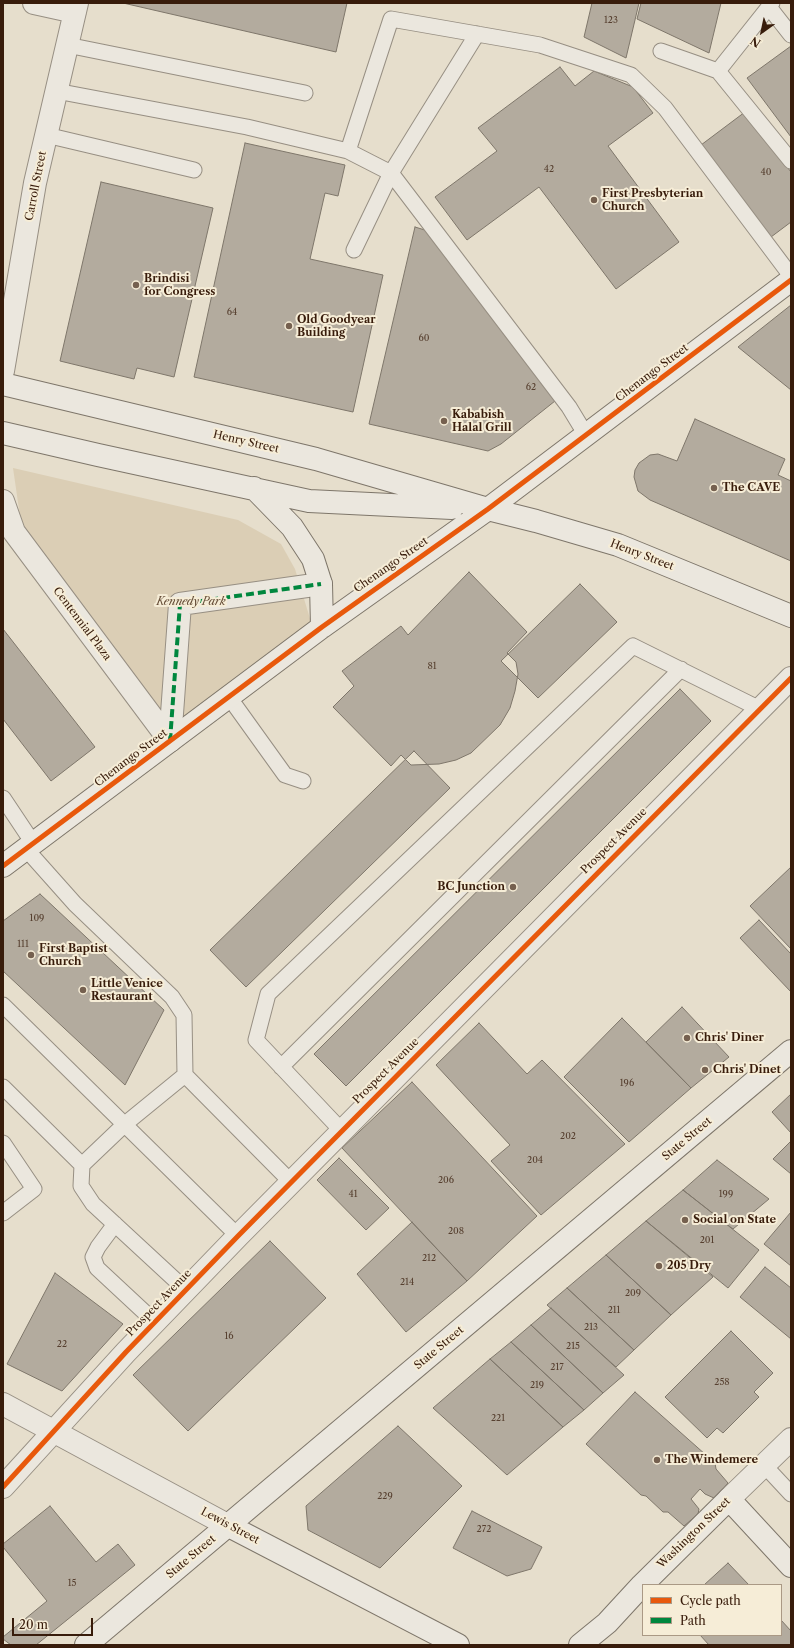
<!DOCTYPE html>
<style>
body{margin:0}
#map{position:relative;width:794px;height:1648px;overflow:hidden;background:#e6decc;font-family:"Libre Caslon Text",serif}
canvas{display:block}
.frame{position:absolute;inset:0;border:4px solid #381c0b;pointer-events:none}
.legend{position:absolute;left:642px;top:1584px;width:140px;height:52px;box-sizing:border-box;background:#f6edd7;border:1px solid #aa9985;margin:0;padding:5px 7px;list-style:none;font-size:12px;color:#381c0b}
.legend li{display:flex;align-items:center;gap:8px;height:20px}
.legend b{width:20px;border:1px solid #aa9985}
.north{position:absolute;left:742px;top:12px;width:40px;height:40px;-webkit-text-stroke:3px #f6edd7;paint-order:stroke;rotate:213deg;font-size:11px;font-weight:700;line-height:16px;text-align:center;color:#381c0b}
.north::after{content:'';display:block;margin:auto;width:14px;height:18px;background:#381c0b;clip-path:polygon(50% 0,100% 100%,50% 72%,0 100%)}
.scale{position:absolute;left:12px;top:1618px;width:81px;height:18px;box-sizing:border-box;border:2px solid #381c0b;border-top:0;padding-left:5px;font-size:12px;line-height:14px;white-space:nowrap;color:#381c0b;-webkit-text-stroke:3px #f6edd7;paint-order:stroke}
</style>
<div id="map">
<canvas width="794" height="1648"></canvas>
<div class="frame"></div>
<ul class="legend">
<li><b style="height:5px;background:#e8590c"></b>Cycle path</li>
<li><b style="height:5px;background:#00873e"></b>Path</li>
</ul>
<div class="north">N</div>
<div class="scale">20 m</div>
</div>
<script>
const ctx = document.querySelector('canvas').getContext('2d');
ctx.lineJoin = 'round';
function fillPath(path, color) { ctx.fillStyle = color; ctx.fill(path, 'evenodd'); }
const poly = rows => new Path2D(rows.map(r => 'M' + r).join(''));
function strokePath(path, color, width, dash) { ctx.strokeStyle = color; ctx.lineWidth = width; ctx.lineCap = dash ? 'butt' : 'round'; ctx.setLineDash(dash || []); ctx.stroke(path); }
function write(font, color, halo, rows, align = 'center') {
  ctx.font = font + ' "Libre Caslon Text",serif'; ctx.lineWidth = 4; ctx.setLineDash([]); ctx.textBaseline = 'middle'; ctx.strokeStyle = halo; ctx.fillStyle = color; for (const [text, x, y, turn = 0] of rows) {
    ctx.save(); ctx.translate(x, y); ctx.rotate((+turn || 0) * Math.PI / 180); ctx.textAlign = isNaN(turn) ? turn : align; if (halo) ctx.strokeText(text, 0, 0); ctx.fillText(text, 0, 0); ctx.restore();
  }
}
const green = poly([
 [13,468,238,520,281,544,295,569,311,622,172,731,21,523]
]);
const building = poly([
 [123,3,347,3,336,52,123,3],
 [592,3,639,3,626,58,584,37,592,3],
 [641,3,721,3,709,53,637,19,641,3],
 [791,46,791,137,747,78,791,46],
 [560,67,575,86,594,71,633,87,653,113,608,146,679,242,616,289,539,187,467,240,435,197,497,151,478,128,560,67],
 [745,112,791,172,791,222,771,237,701,145,745,112],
 [245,143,345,165,338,196,325,193,310,259,383,275,353,412,194,377,245,143],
 [101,182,213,208,174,377,137,368,134,379,60,361,101,182],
 [415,227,428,231,555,401,501,444,488,451,369,424,415,227],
 [791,305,791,390,738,347,791,305],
 [695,419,785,459,778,475,791,481,791,561,650,500,638,491,634,477,635,470,639,463,650,455,658,454,677,461,695,419],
 [469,572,527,632,507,653,516,662,518,674,515,691,510,708,500,725,471,753,456,760,439,764,411,765,401,755,391,766,333,707,354,686,342,671,401,626,408,635,469,572],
 [580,584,617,622,538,698,501,661,580,584],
 [3,629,95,747,51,781,3,719,3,629],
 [680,689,711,721,346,1086,314,1054,680,689],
 [414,751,450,788,246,987,210,950,414,751],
 [791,867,791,949,750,906,791,867],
 [40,894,164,1010,125,1085,3,971,3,921,40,894],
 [759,920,791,954,791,992,740,938,759,920],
 [682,1007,729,1057,691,1088,646,1042,682,1007],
 [622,1018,691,1088,629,1142,564,1077,622,1018],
 [479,1023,527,1074,542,1060,625,1144,541,1215,491,1161,510,1145,436,1065,479,1023],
 [412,1082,537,1216,467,1281,342,1148,412,1082],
 [791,1094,791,1133,772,1112,791,1094],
 [791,1141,791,1174,773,1159,791,1141],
 [339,1158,389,1208,366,1230,317,1180,339,1158],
 [717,1160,769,1199,733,1229,683,1190,717,1160],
 [683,1190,759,1250,728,1288,646,1221,683,1190],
 [791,1212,791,1266,764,1244,791,1212],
 [646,1221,713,1277,671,1315,606,1255,646,1221],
 [412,1222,467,1281,406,1332,357,1274,412,1222],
 [270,1241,326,1298,188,1431,133,1375,270,1241],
 [606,1255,671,1315,634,1350,567,1288,606,1255],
 [765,1267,791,1288,791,1339,740,1297,765,1267],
 [55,1273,123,1324,62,1391,7,1364,55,1273],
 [567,1288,634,1350,616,1367,547,1305,567,1288],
 [551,1308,624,1375,603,1393,531,1325,551,1308],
 [531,1325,603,1393,584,1410,511,1342,531,1325],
 [731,1331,773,1373,754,1392,759,1397,723,1433,717,1428,707,1438,665,1397,731,1331],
 [511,1342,584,1410,563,1427,490,1359,511,1342],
 [490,1359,563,1427,507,1475,433,1408,490,1359],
 [635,1392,715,1463,716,1469,728,1483,714,1498,705,1494,700,1489,691,1499,699,1509,698,1514,684,1526,668,1512,663,1512,646,1496,641,1495,586,1444,635,1392],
 [398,1426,462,1486,380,1568,308,1530,306,1506,398,1426],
 [50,1506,96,1562,118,1544,135,1565,36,1645,11,1645,3,1639,3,1637,47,1601,3,1547,3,1544,50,1506],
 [472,1511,542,1547,531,1569,507,1576,453,1548,472,1511],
 [728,1563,749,1585,704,1585,728,1563],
 [781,1620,791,1631,791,1645,709,1645,700,1635,781,1635,781,1620]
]);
const lane = poly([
 [769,7,791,35],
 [477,34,391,173,348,151,391,19,540,45,631,75,665,108,791,276],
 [67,45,305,93],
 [661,51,718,71,791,161],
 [718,71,772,3],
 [56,91,247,127,348,151],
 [46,135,194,170],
 [354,250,391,173,569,407,586,435],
 [229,697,285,775,303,781],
 [3,798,33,843],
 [26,849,75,904,172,997,184,1015,185,1075],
 [3,1005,238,1236],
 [281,1067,681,669],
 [3,1087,82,1165],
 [341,1130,256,1040,268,994,633,646,760,709],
 [3,1143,34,1189,3,1213],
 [115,1224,98,1247,93,1257,97,1268,155,1322],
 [186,1290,93,1204,81,1186,82,1165,125,1124,185,1075,291,1182],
 [764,1465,791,1494]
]);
const street = poly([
 [34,3,75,12],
 [3,371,35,183,77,3],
 [3,501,14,532,170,741],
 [170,741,180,604,321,584],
 [3,1404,229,1526],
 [3,1487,126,1352,238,1236,791,678],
 [729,1499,791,1439]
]);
const secondary = poly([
 [3,384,316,459,488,509,536,521,618,545,791,616],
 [3,433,98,455,309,501,452,508],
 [254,488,292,527,313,559,321,584,322,627],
 [3,866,322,627,488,509,791,280],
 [229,1526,458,1645],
 [86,1645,791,1051],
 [580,1645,607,1623,642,1585,729,1499,791,1566]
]);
const quiet = poly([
 [170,741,180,604,321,584]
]);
const cycleway = poly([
 [3,866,322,627,488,509,791,280],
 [3,1487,126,1352,238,1236,791,678]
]);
const markers = [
 [594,200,4,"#75604f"],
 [136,285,4,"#75604f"],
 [289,326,4,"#75604f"],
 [444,421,4,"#75604f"],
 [714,488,4,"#75604f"],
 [513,887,4,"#75604f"],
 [31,955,4,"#75604f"],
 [83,990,4,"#75604f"],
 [687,1038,4,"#75604f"],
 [705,1070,4,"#75604f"],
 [685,1220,4,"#75604f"],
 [659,1266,4,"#75604f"],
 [657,1460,4,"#75604f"]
];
const numberNames = [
 ["123",611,20],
 ["42",549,169],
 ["40",766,172],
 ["64",232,312],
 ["60",424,338],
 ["62",531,387],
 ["81",432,666],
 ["109",37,918],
 ["111",23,944],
 ["196",627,1083],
 ["202",568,1136],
 ["204",535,1160],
 ["206",446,1180],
 ["41",353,1194],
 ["199",726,1194],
 ["208",456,1231],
 ["201",707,1240],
 ["212",429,1258],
 ["214",407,1282],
 ["209",633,1293],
 ["211",614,1310],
 ["213",591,1327],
 ["16",229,1336],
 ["22",62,1344],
 ["215",573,1346],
 ["217",557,1367],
 ["258",722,1382],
 ["219",537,1385],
 ["221",498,1418],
 ["229",385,1496],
 ["272",484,1529],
 ["15",72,1583]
];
const streetNames = [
 ["Carroll Street",36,186,-79],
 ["Chenango Street",652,373,-37],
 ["Henry Street",246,442,13],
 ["Henry Street",642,555,21],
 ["Chenango Street",391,565,-35],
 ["Centennial Plaza",82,624,53],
 ["Chenango Street",131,758,-37],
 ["Prospect Avenue",614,841,-45],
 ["Prospect Avenue",386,1071,-45],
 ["State Street",687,1139,-40],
 ["Prospect Avenue",159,1303,-46],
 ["State Street",439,1348,-40],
 ["Lewis Street",230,1526,28],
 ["Washington Street",694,1533,-44],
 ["State Street",191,1557,-40]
];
const poiNames = [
 ["First Presbyterian",602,194],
 ["Church",602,207],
 ["Brindisi",144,279],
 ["for Congress",144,292],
 ["Old Goodyear",297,320],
 ["Building",297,333],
 ["Kababish",452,415],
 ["Halal Grill",452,428],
 ["The CAVE",722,488],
 ["BC Junction",505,887,"right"],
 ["First Baptist",39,949],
 ["Church",39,962],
 ["Little Venice",91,984],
 ["Restaurant",91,997],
 ["Chris' Diner",695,1038],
 ["Chris' Dinet",713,1070],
 ["Social on State",693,1220],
 ["205 Dry",667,1266],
 ["The Windemere",665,1460]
];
const parkNames = [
 ["Kennedy Park",191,602]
];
fillPath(green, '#dbceb5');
fillPath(building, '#b3ab9e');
strokePath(building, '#7e766a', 1);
strokePath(lane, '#978f83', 17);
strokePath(street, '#978f83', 24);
strokePath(secondary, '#7e766a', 24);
strokePath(lane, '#ebe7de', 15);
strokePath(street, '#ebe7de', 22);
strokePath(secondary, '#ebe7de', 22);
strokePath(quiet, '#00873e', 4, [8, 4]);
strokePath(cycleway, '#e8590c', 5);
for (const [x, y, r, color] of markers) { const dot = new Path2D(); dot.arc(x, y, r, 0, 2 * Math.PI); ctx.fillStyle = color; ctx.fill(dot); strokePath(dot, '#f6edd7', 1.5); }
write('9px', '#574030', null, numberNames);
write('11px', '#381c0b', '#f6edd7', streetNames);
write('bold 11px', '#381c0b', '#f6edd7', poiNames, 'left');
write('italic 11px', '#664e38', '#f6edd7', parkNames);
</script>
